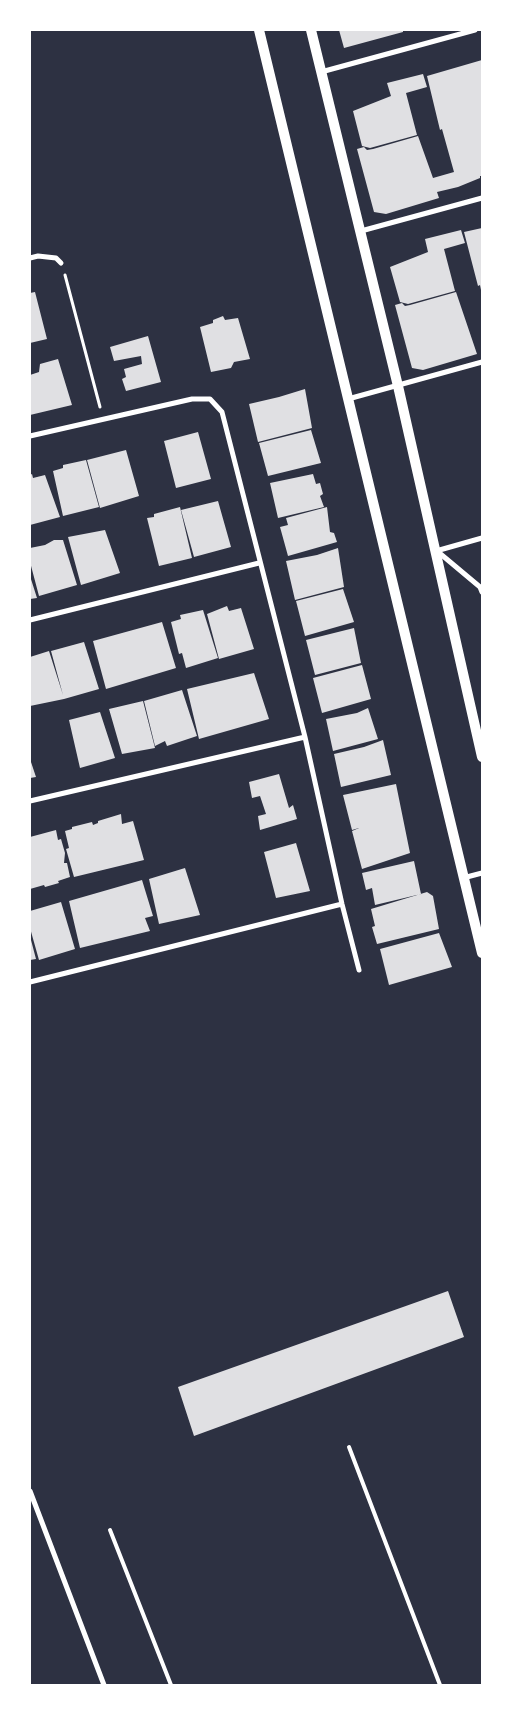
<!DOCTYPE html>
<style>
body{margin:0}
#map{position:relative;width:512px;height:1715px;overflow:hidden;background:#2d3142;font-family:"PT Serif",serif}
canvas{display:block}
.frame{position:absolute;inset:0;border:31px solid #fff;pointer-events:none}
</style>
<div id="map">
<canvas width="512" height="1715"></canvas>
<div class="frame"></div>
</div>
<script>
const ctx = document.querySelector('canvas').getContext('2d');
ctx.lineJoin = 'round';
function fillPath(path, color) { ctx.fillStyle = color; ctx.fill(path, 'evenodd'); }
const poly = rows => new Path2D(rows.map(r => 'M' + r).join(''));
function strokePath(path, color, width, dash) { ctx.strokeStyle = color; ctx.lineWidth = width; ctx.lineCap = dash ? 'butt' : 'round'; ctx.setLineDash(dash || []); ctx.stroke(path); }
const building = poly([
 [339,30,403,30,403,32,344,48],
 [482,60,482,176,480,176,480,178,458,187,437,192,439,198,386,214,374,212,357,149,364,147,367,150,373,149,418,136,433,178,454,172,442,129,440,130,427,76],
 [423,74,427,87,406,93,417,135,370,148,362,146,353,111,391,96,387,83],
 [482,228,482,290,481,290,480,285,478,286,464,232],
 [461,230,465,243,444,249,455,291,408,304,400,302,390,267,428,252,425,239],
 [35,292,47,339,30,343,30,293],
 [456,292,477,354,423,370,412,368,395,305,402,303,405,306,410,305],
 [223,316,225,320,238,318,250,359,234,362,231,368,211,372,200,327,213,323,213,320],
 [148,336,161,382,126,391,122,379,126,377,124,369,142,364,141,356,114,361,110,347],
 [58,359,72,405,30,415,30,375,39,372,40,364],
 [305,389,312,428,258,442,249,404,279,397],
 [311,430,321,463,268,476,259,443],
 [198,432,211,479,176,488,164,441],
 [126,450,139,496,100,508,87,460],
 [86,460,99,507,63,516,53,471,63,468,63,465],
 [32,474,33,478,45,475,60,517,30,525,30,475],
 [313,474,316,484,320,483,323,494,320,496,324,507,278,518,270,483],
 [218,501,231,547,194,557,181,510],
 [180,507,192,558,159,566,147,518,154,517,154,514],
 [327,507,330,532,334,533,337,542,288,556,280,527,288,525,286,518],
 [105,530,120,573,81,585,68,537],
 [54,540,63,540,77,585,39,596,30,562,30,548,45,545],
 [338,548,344,587,295,600,286,561,317,555],
 [30,576,37,598,30,599],
 [343,589,354,622,305,636,296,601],
 [227,606,229,611,241,608,254,649,219,659,207,614],
 [203,610,218,658,186,668,182,653,179,654,171,622,181,619,180,615],
 [162,622,176,668,106,689,93,641],
 [354,628,361,663,315,675,306,640],
 [84,642,99,689,64,699,30,706,30,657,49,651,63,695,51,651],
 [362,665,371,699,322,713,313,678],
 [254,673,269,719,199,739,187,689],
 [182,690,197,736,167,746,165,741,155,746,144,701],
 [143,701,155,748,122,754,109,709],
 [368,708,378,739,333,751,326,719,357,713],
 [100,712,115,758,80,768,69,720],
 [383,740,391,775,341,787,334,754,364,747],
 [30,759,36,777,30,778],
 [279,774,289,808,293,805,297,819,260,830,258,816,266,814,260,796,252,798,249,782],
 [396,784,410,853,362,869,352,831,359,828,352,830,343,795],
 [121,814,122,824,133,821,144,860,74,877,66,849,69,848,65,831,72,829,72,827,92,822,93,825,98,823,98,821],
 [56,830,58,840,61,839,65,853,64,863,67,863,70,877,58,881,59,883,45,887,44,885,30,889,30,837],
 [296,843,310,891,276,898,264,852],
 [414,861,421,894,375,905,372,888,366,890,362,873],
 [185,868,200,915,159,924,149,879],
 [142,880,153,916,145,918,150,931,80,948,69,901],
 [427,892,433,896,439,929,377,944,372,927,375,926,371,909],
 [61,902,75,949,39,960,30,928,30,911],
 [439,933,452,967,389,985,380,949],
 [31,940,36,959,30,960,30,941],
 [448,1291,464,1337,194,1436,178,1387]
]);
const path = poly([
 [65,275,100,407]
]);
const service = poly([
 [349,1447,440,1685],
 [110,1530,171,1685]
]);
const minor = poly([
 [321,72,475,30],
 [361,231,482,198],
 [30,258,38,256,56,258,61,263],
 [348,399,482,362],
 [30,436,192,399,210,399,222,412,305,737,342,904,359,970],
 [436,551,482,538],
 [437,551,480,587,482,592],
 [30,620,259,563],
 [30,801,305,737],
 [463,878,482,873],
 [30,982,342,904],
 [30,1491,104,1685]
]);
const secondary = poly([
 [259,30,482,953],
 [311,30,398,386,482,757]
]);
fillPath(building, '#e0e0e3');
strokePath(path, '#fff', 3);
strokePath(service, '#fff', 4);
strokePath(minor, '#fff', 5);
strokePath(secondary, '#fff', 10);
</script>
